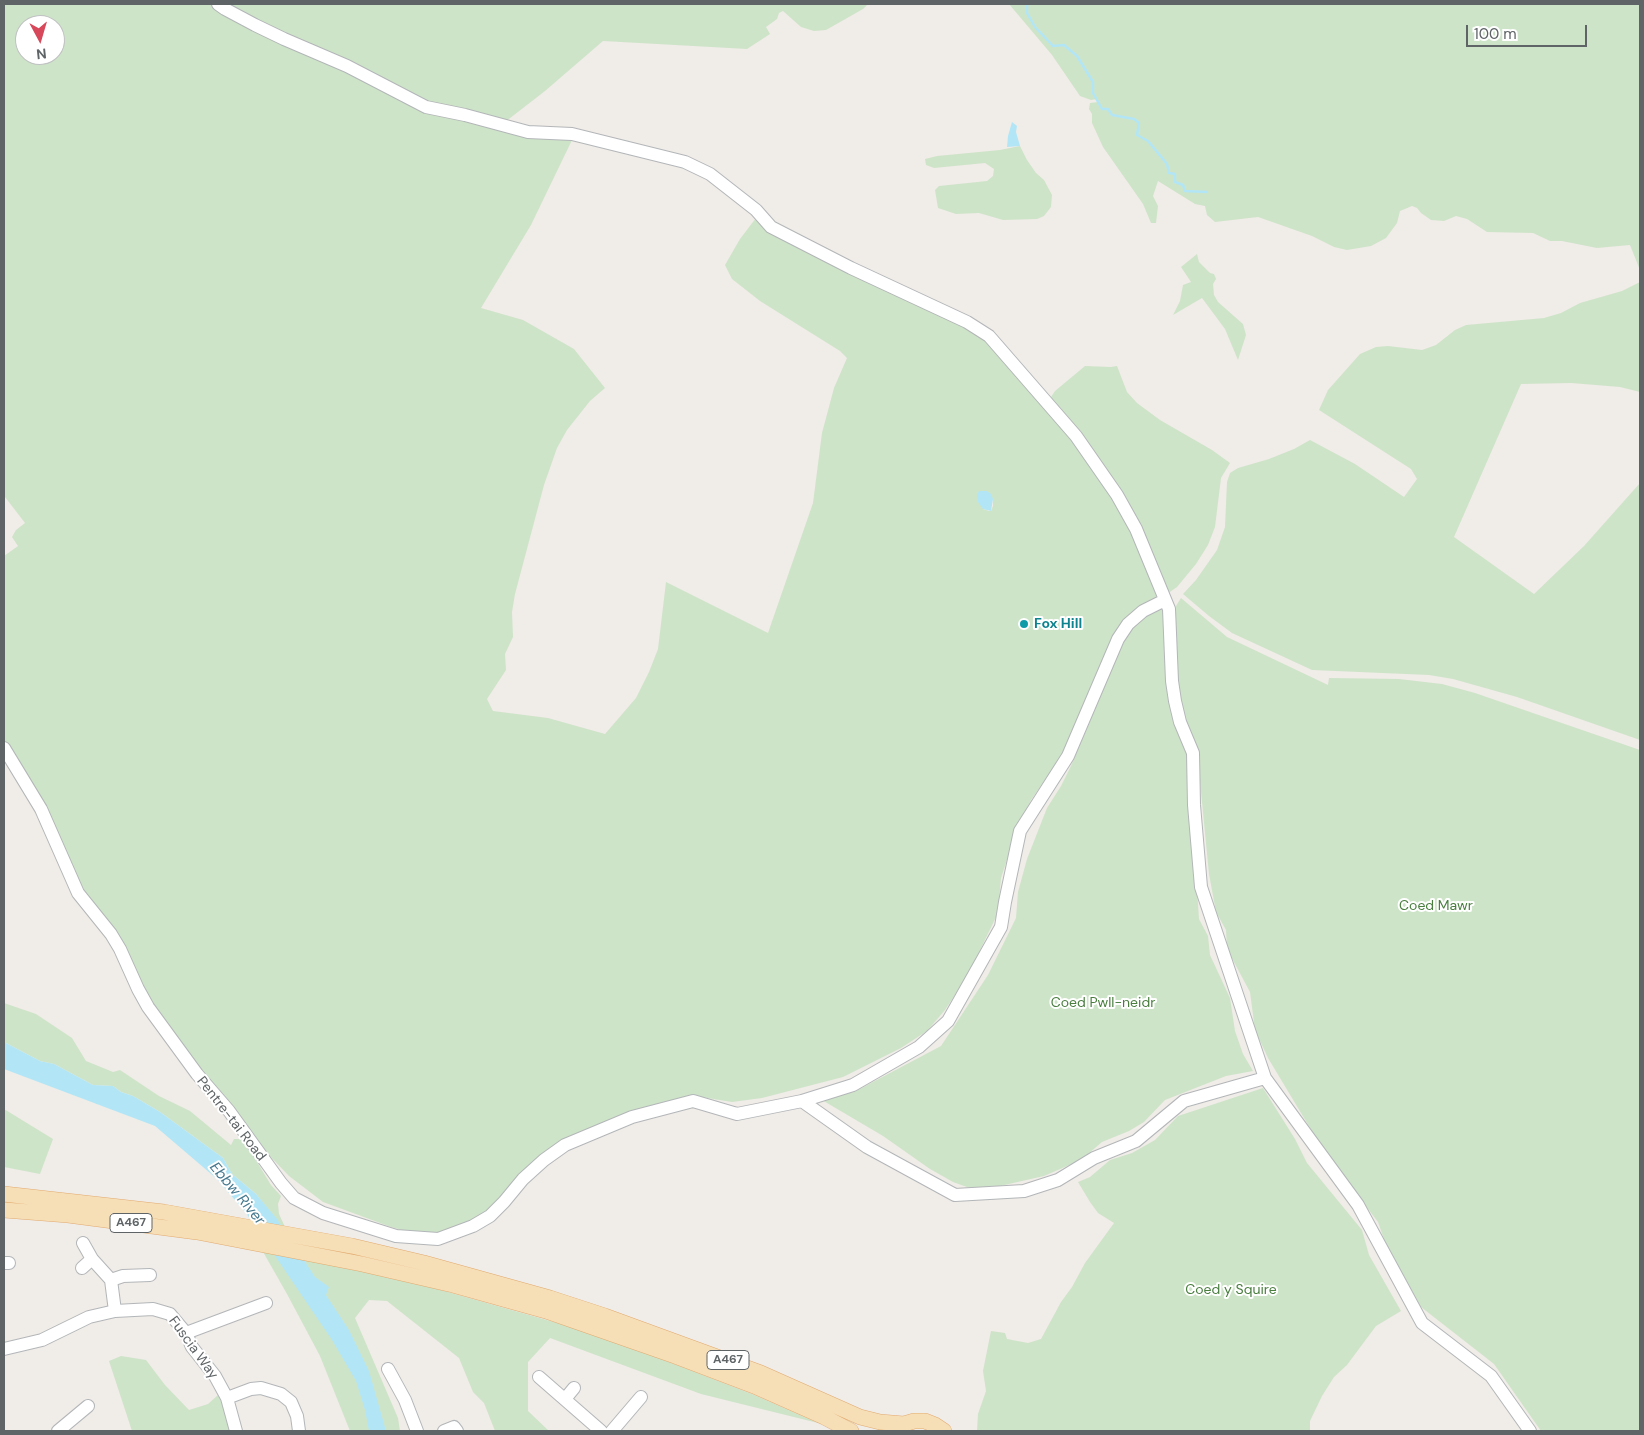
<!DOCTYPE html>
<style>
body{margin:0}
#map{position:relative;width:1644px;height:1435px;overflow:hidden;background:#f0ece8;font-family:"DM Sans",sans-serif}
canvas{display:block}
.frame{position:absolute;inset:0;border:5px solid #5f6466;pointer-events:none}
.north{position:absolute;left:15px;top:15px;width:50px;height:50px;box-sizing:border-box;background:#fff;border:1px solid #bfc1c2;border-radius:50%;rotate:174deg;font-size:14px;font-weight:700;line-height:20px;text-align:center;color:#5f6466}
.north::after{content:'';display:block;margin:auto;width:18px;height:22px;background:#d6485a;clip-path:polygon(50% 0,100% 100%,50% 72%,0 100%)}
.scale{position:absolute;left:1466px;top:25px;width:121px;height:22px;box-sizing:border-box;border:2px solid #5f6466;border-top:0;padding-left:6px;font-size:15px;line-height:18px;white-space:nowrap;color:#5f6466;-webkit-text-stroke:4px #fff;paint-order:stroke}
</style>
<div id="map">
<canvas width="1644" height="1435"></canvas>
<div class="frame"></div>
<div class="north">N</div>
<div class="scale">100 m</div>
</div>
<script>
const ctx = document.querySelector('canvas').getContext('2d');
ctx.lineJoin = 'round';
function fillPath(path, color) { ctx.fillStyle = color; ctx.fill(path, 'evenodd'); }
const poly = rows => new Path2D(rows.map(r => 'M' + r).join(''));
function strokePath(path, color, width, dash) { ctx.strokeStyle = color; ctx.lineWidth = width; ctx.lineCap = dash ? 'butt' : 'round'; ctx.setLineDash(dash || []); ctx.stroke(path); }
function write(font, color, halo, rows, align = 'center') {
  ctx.font = font + ' "DM Sans",sans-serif'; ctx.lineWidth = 4; ctx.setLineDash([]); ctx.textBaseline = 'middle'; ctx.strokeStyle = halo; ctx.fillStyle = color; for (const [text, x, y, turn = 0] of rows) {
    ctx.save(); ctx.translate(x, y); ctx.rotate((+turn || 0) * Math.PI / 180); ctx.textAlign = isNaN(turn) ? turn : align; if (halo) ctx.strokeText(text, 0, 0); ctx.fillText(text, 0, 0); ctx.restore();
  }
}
const green = poly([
 [4,4,212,4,420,108,573,138,531,225,481,308,523,320,574,349,605,388,590,401,567,430,557,448,544,485,515,594,512,612,513,637,505,654,506,670,487,699,493,711,548,718,605,734,636,698,649,672,658,649,666,582,768,633,813,503,822,433,834,388,847,358,840,351,760,301,732,279,725,265,740,239,756,218,989,338,1071,436,1131,527,1157,598,1126,622,1067,748,1031,800,1018,826,1001,878,998,913,968,975,945,1010,927,1031,901,1048,843,1077,762,1098,732,1102,695,1096,573,1139,492,1208,469,1223,435,1235,409,1232,391,1227,323,1202,289,1176,263,1149,181,1048,81,892,48,817,4,739,4,556,18,546,12,537,16,530,25,523,5,497,4,498],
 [25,25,55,25,55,55,25,55],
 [990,494,993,500,993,506,991,511,989,511,983,509],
 [223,4,868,4,863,9,826,30,814,31,801,27,783,11,779,13,777,19,766,27,770,34,747,49,603,41,545,91,505,122,431,106],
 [1009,4,1640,4,1640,270,1630,245,1597,248,1562,241,1550,241,1533,233,1487,232,1467,219,1456,216,1444,221,1431,220,1421,213,1417,208,1412,206,1400,211,1397,223,1386,238,1371,246,1347,250,1334,247,1312,236,1258,217,1215,222,1207,215,1205,206,1195,204,1158,181,1153,196,1158,206,1156,223,1151,223,1143,204,1103,147,1092,123,1092,114,1089,109,1090,103,1098,102,1097,99,1091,100,1080,96,1052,55],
 [1020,146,1027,160,1036,173,1044,180,1052,195,1051,207,1044,216,1037,219,1003,220,979,213,956,214,938,208,935,190,939,186,987,181,993,176,994,169,985,163,934,168,926,165,925,159,937,156,1000,150],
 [1197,254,1199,262,1210,273,1214,274,1216,279,1213,284,1214,295,1218,302,1243,324,1246,335,1238,360,1225,329,1202,298,1173,315,1180,301,1183,285,1191,282,1181,267],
 [1640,282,1640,392,1620,387,1571,383,1521,384,1454,537,1534,594,1584,546,1640,483,1640,740,1517,697,1453,679,1429,675,1312,670,1232,633,1209,616,1183,594,1196,580,1217,550,1225,527,1227,482,1230,473,1238,468,1269,459,1294,449,1310,440,1355,464,1404,497,1417,479,1411,469,1319,410,1328,390,1360,354,1376,347,1388,346,1422,350,1436,345,1455,330,1466,325,1544,318,1561,313,1580,303,1622,291],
 [1085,366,1111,367,1117,366,1127,392,1137,403,1160,420,1212,450,1230,463,1221,478,1215,527,1208,545,1196,564,1177,587,1167,594,1147,545,1052,402,1051,397,1055,391],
 [1181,598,1227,637,1328,685,1329,678,1399,679,1442,684,1475,693,1640,750,1640,1431,1541,1431,1494,1364,1421,1307,1385,1242,1378,1222,1325,1153,1268,1058,1255,1030,1250,992,1227,949,1226,930,1216,912,1209,874,1198,761,1180,710,1173,617,1176,606],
 [1159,604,1164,615,1189,773,1199,919,1208,936,1210,955,1230,998,1235,1031,1243,1054,1253,1071,1226,1076,1165,1100,1144,1122,1129,1131,1102,1142,1081,1160,1044,1176,978,1191,953,1182,930,1169,883,1136,822,1100,854,1092,941,1046,988,975,1016,918,1018,892,1027,859,1047,808,1061,786,1070,768,1089,724,1105,679,1128,629],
 [4,1003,36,1014,72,1038,86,1061,113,1072,120,1070,159,1096,190,1111,231,1145,234,1139,243,1139,271,1185,281,1196,278,1204,279,1214,291,1240,256,1194,232,1174,223,1158,160,1112,133,1096,121,1092,113,1086,93,1085,54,1064,40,1061,4,1042],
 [1263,1088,1295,1139,1307,1163,1362,1230,1369,1255,1401,1311,1376,1326,1347,1365,1334,1377,1322,1396,1310,1421,1310,1431,977,1431,978,1414,986,1391,983,1371,991,1331,1005,1333,1007,1339,1028,1343,1041,1339,1061,1302,1072,1287,1085,1263,1114,1223,1098,1213,1090,1202,1078,1182,1090,1177,1110,1160,1132,1153,1155,1140,1178,1116],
 [4,1109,53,1139,40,1174,4,1167],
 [258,1243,321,1256,596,1334,752,1394,818,1423,701,1394,550,1338,528,1362,528,1411,549,1431,495,1431,484,1403,473,1392,459,1358,387,1301,369,1300,355,1318,398,1418,400,1431,350,1431,320,1356,287,1294],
 [121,1356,146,1360,165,1385,189,1410,208,1404,218,1395,225,1408,231,1431,132,1431,109,1361]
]);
const water = poly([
 [1012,122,1017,126,1016,132,1020,146,1007,147,1008,136],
 [979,491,987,491,991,494,993,499,991,511,983,509,978,502,977,495],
 [4,1042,40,1061,54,1064,93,1085,113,1086,121,1092,133,1096,160,1112,223,1158,232,1174,256,1194,277,1219,315,1277,329,1287,326,1295,349,1330,369,1371,386,1431,369,1431,365,1410,356,1381,332,1340,246,1213,217,1179,155,1126,4,1069]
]);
const stream = poly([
 [1027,4,1027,13,1035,27,1053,46,1064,45,1077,56,1093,82,1093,93,1102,109,1108,109,1112,115,1134,119,1139,123,1137,135,1148,141,1167,164,1169,173,1175,174,1175,182,1183,185,1185,191,1207,192]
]);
const minor = poly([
 [218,4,225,9,255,25,284,39,347,66,426,107,465,115,528,132,572,134,685,162,710,174,756,210,771,227,851,268,967,322,989,336,1076,436,1117,495,1136,529,1169,609,1172,681,1175,701,1180,722,1193,753,1194,805,1201,887,1265,1078,1358,1205,1422,1323,1491,1376,1530,1431],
 [4,748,41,809,78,893,111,934,120,949,138,989,148,1007,197,1074,229,1111,281,1183,294,1198,323,1213,396,1236,438,1239,473,1226,490,1216,504,1202,523,1179,544,1160,565,1145,632,1117,693,1101,737,1114,802,1101,867,1147,955,1195,1024,1191,1058,1180,1094,1158,1136,1141,1184,1101,1265,1078],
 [802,1101,853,1085,919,1047,948,1021,1001,927,1005,902,1020,831,1068,756,1118,639,1128,624,1143,611,1165,600],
 [83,1243,92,1259,111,1280,115,1311],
 [4,1263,9,1263],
 [82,1268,92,1259],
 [111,1280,123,1276,150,1275],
 [186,1333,266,1303],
 [4,1349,42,1340,89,1317,115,1311,153,1309,170,1314,186,1333,192,1347,215,1376,227,1398,236,1431],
 [388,1369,405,1400,417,1431],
 [539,1377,601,1431],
 [227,1398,251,1389,261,1388,281,1394,291,1402,297,1416,299,1431],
 [565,1399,574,1388],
 [58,1431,88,1406],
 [444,1431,454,1427,457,1431],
 [612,1431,641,1397]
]);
const major = poly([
 [4,1194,164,1212,352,1246,424,1263,550,1298,605,1316,761,1373,860,1417,880,1422,904,1424],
 [4,1210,68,1215,197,1232,362,1264,453,1285,546,1311,675,1356,754,1386,824,1417,851,1431],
 [897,1429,904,1424,914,1421,925,1421,935,1425,944,1431]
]);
const markers = [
 [1024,624,5,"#0f9aa8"]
];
const shields = [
 [131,1223,42],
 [728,1360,42]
];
const shieldNames = [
 ["A467",131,1223],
 ["A467",728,1360]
];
const cultureNames = [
 ["Fox Hill",1034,624]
];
const parkNames = [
 ["Coed Mawr",1436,906],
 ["Coed Pwll-neidr",1103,1003],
 ["Coed y Squire",1231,1290]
];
const streetNames = [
 ["Pentre-tai Road",231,1119,52],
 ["Fuscia Way",193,1348,54]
];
const waterNames = [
 ["Ebbw River",237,1194,50]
];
fillPath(green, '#cee4c8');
fillPath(water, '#b2e6f6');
strokePath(stream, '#b2e6f6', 2.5);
strokePath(minor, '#b3b6b8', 14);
strokePath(major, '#e2aa6f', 16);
strokePath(minor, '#fff', 12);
strokePath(major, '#f6dfb7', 15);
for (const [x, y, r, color] of markers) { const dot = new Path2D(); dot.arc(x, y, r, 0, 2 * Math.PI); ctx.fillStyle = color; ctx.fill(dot); strokePath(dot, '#fff', 2); }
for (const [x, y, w] of shields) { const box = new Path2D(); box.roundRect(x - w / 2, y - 9.5, w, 19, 4); ctx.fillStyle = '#fff'; ctx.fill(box); strokePath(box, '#5f6466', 1); }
write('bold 12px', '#5f6466', null, shieldNames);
write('bold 14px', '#0d838f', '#fff', cultureNames, 'left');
write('14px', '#497e3f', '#fff', parkNames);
write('14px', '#5f6466', '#fff', streetNames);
write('italic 15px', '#45788e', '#fff', waterNames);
</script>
